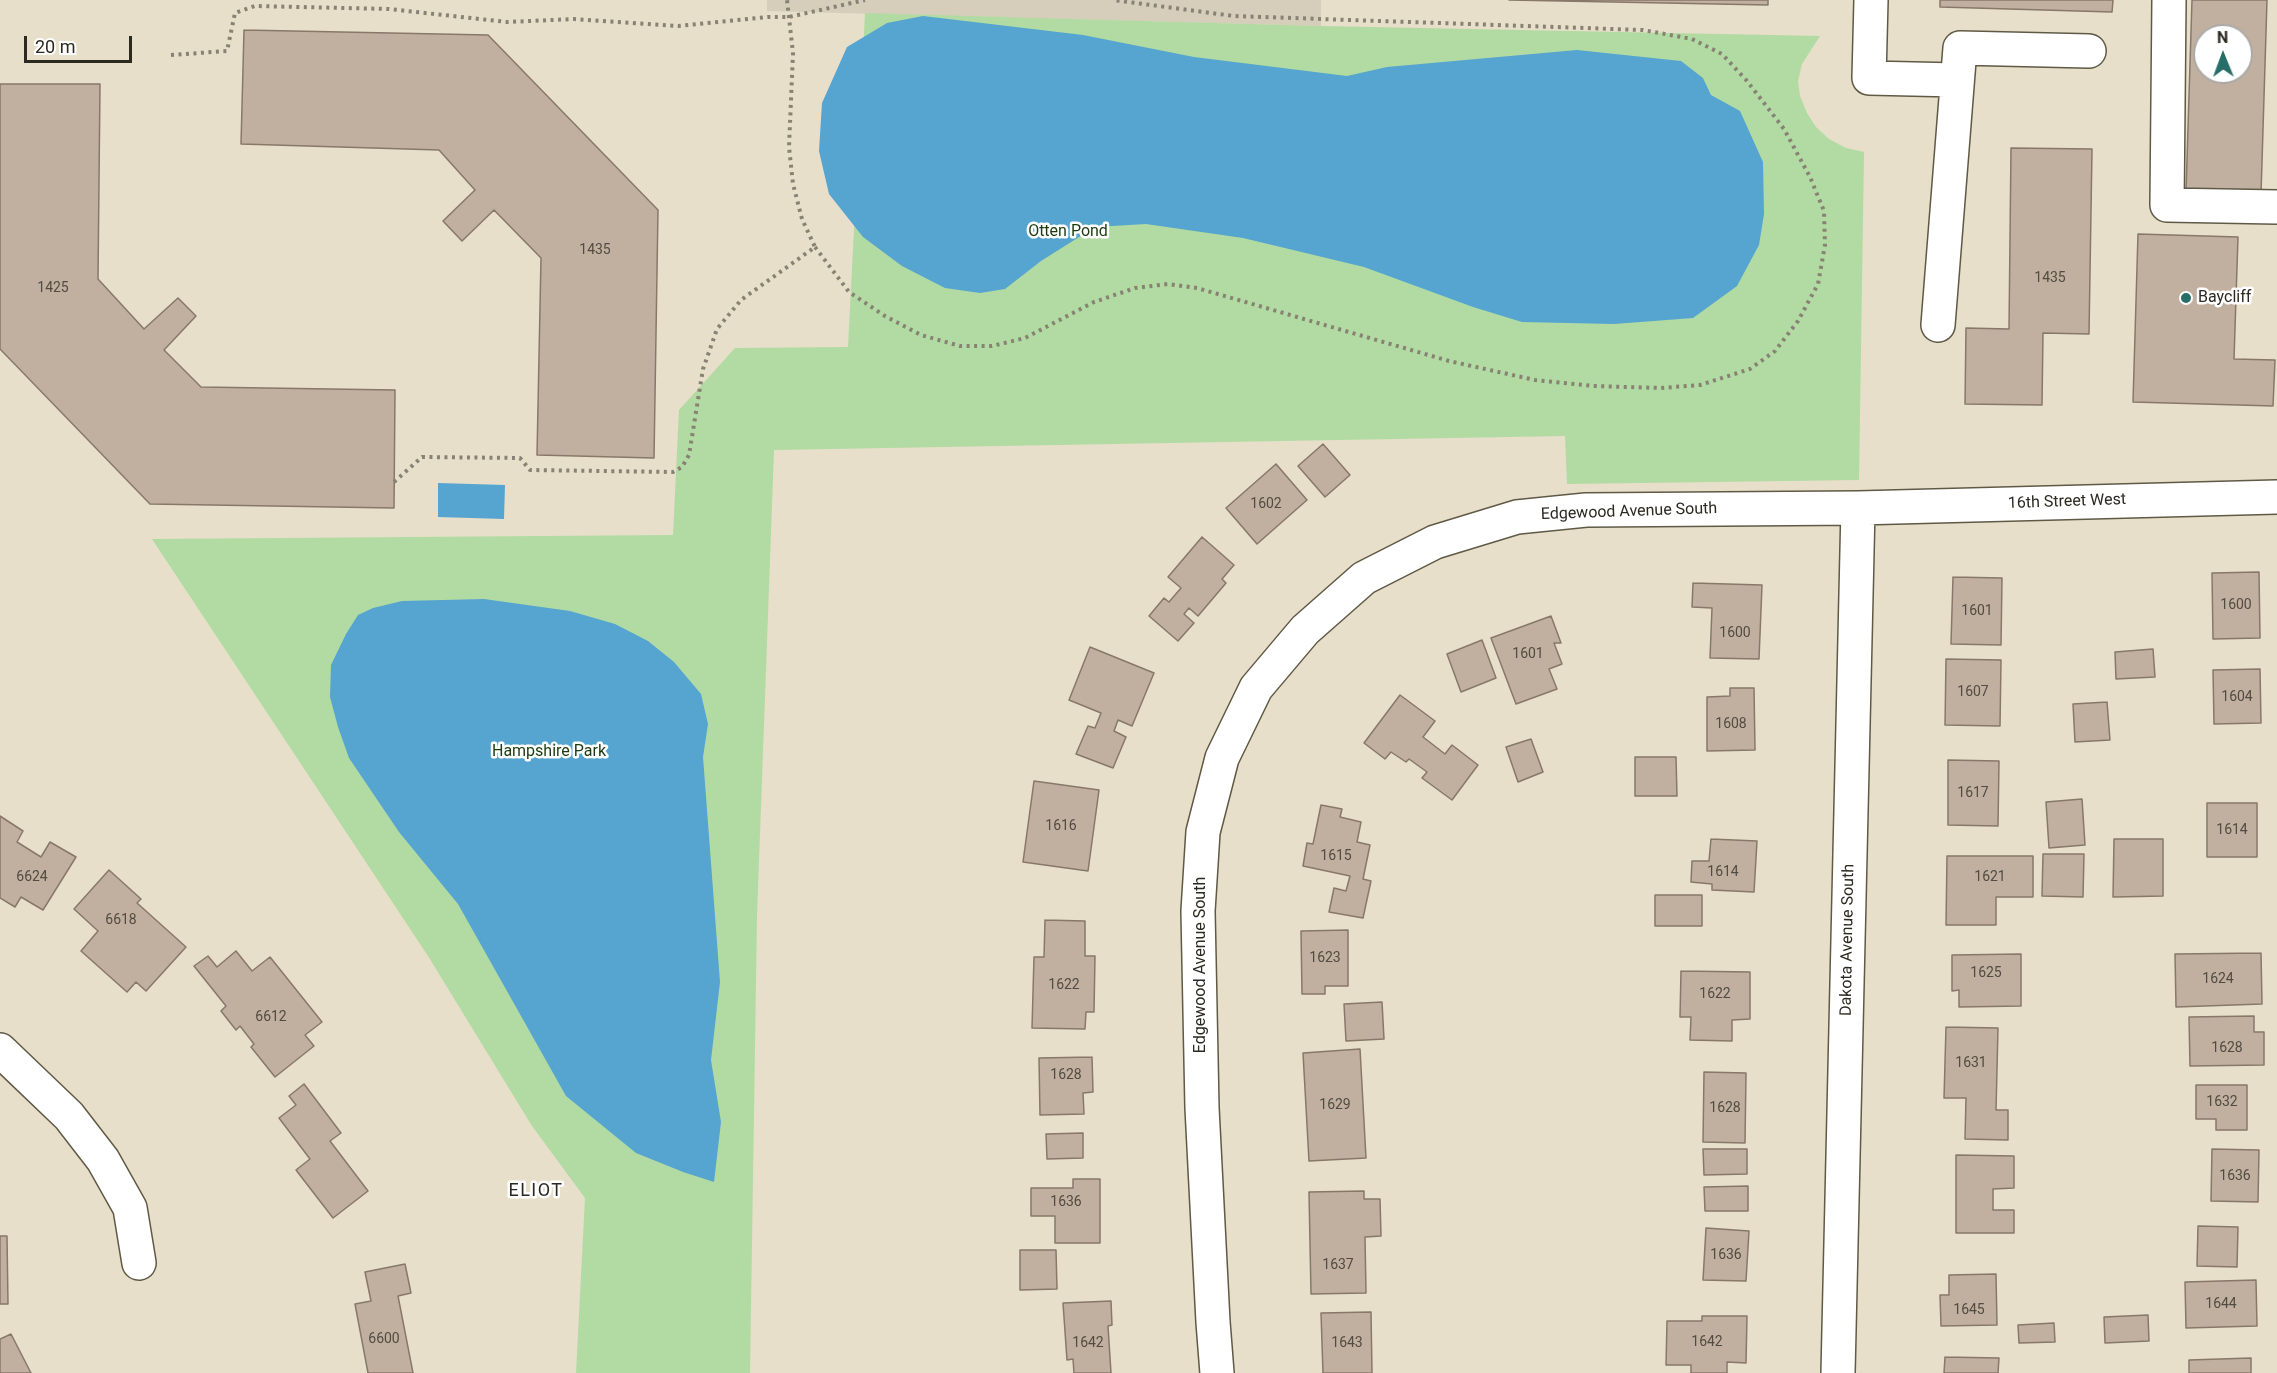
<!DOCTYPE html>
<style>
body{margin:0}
#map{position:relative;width:2277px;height:1373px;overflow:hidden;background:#e7dfc9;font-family:Roboto,sans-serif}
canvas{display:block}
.north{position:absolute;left:2193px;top:24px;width:60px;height:60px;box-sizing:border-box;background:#fff;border:2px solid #aba9a6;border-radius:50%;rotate:359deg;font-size:16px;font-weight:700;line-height:24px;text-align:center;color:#2c2921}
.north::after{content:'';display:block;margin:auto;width:21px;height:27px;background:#266e67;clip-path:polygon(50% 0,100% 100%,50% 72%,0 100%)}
.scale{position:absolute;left:24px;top:36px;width:108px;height:27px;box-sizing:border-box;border:3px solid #2c2921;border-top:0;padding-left:8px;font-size:18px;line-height:21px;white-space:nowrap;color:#2c2921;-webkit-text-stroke:4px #fff;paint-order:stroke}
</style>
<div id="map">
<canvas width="2277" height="1373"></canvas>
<div class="north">N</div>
<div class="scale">20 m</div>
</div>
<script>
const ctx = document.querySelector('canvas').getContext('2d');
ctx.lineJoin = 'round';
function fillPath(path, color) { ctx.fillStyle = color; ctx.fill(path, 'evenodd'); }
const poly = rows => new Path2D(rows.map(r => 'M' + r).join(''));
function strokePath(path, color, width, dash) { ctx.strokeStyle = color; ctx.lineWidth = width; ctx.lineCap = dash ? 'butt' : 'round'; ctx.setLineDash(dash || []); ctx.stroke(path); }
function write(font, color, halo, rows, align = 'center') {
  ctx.font = font + ' Roboto,sans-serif'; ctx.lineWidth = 5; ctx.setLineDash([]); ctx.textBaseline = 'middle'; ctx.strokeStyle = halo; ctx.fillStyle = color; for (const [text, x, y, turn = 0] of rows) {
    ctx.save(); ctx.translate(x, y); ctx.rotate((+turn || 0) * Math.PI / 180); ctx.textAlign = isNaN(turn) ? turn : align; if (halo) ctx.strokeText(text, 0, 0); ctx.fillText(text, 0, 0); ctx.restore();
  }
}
const commercial = poly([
 [767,0,1321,0,1321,26,767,11]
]);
const green = poly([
 [865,13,1321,26,1820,36,1802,64,1798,81,1800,96,1807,113,1816,127,1829,139,1846,148,1864,152,1859,480,1567,484,1565,436,774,450,757,916,750,1373,576,1373,585,1198,532,1126,428,956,152,539,673,535,679,410,735,348,848,347]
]);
const water = poly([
 [923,16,1083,35,1194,57,1347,76,1387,67,1577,50,1681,61,1703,78,1711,95,1740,111,1763,162,1764,214,1759,245,1737,286,1693,318,1614,324,1522,322,1473,307,1364,267,1243,238,1146,224,1095,227,1041,261,1005,289,980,293,945,288,902,266,863,237,829,194,819,151,822,103,847,47,887,23],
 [438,483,505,485,504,519,438,517],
 [484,599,570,611,615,624,648,641,674,662,701,694,708,724,703,757,720,982,711,1060,721,1122,714,1182,683,1172,636,1153,566,1096,458,904,399,832,349,758,338,727,330,697,331,665,346,634,358,615,373,608,402,601]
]);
const building = poly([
 [1509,0,1768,0,1768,5,1509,0],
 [1940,0,2113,0,2112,12,1940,7,1940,0],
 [2192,0,2267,0,2261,194,2186,192,2192,0],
 [2205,36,2241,36,2241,72,2205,72,2205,36],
 [244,30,488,35,658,210,654,458,537,455,541,258,494,210,462,241,443,221,475,190,439,150,241,144,244,30],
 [0,84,100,84,98,279,144,329,178,298,196,316,164,350,201,387,395,390,394,508,150,504,0,349,0,84],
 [2011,148,2092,149,2089,334,2043,333,2042,405,1965,404,1966,328,2009,329,2011,148],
 [2138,234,2238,237,2234,359,2275,360,2273,406,2133,402,2138,234],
 [1323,444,1350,475,1325,497,1298,466,1323,444],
 [1276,464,1307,500,1257,544,1226,508,1276,464],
 [1202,537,1234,565,1222,579,1226,583,1198,616,1189,608,1184,614,1194,623,1178,641,1149,616,1164,598,1169,602,1181,588,1168,577,1202,537],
 [2259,572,2260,638,2213,639,2212,573,2259,572],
 [1953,577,2002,578,2001,645,1951,644,1953,577],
 [1693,583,1762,585,1759,659,1710,658,1712,608,1692,607,1693,583],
 [1551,616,1561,643,1554,643,1562,664,1549,669,1557,689,1516,704,1491,638,1551,616],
 [1482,640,1496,678,1461,692,1447,654,1482,640],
 [1090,647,1154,673,1132,726,1118,720,1114,731,1126,737,1113,768,1076,754,1088,726,1095,728,1101,713,1069,700,1090,647],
 [2153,649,2155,677,2116,679,2115,652,2153,649],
 [1946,659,2001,660,2000,726,1945,725,1946,659],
 [2260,669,2261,723,2214,724,2213,670,2260,669],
 [1730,688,1754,688,1755,750,1707,751,1707,697,1730,696,1730,688],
 [1400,695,1435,721,1423,737,1445,754,1452,745,1478,765,1452,800,1422,778,1427,772,1409,759,1406,762,1391,752,1385,759,1364,743,1400,695],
 [2107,702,2110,740,2075,742,2073,704,2107,702],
 [1531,739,1543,772,1518,782,1506,747,1531,739],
 [1635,757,1676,757,1677,796,1635,796,1635,757],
 [1948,760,1999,761,1998,826,1948,825,1948,760],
 [1034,781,1099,790,1088,871,1023,862,1034,781],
 [2082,799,2085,845,2049,848,2046,802,2082,799],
 [2207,803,2257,803,2257,857,2207,857,2207,803],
 [1321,805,1342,809,1340,817,1361,822,1357,842,1370,845,1363,879,1371,881,1363,918,1329,912,1334,888,1346,891,1350,876,1303,866,1307,843,1313,844,1321,805],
 [0,816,23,831,17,842,41,857,50,842,76,857,43,910,21,897,15,907,0,898,0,816],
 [1711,839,1757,841,1754,892,1712,890,1712,884,1691,882,1692,861,1709,861,1711,839],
 [2114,839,2163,839,2163,896,2113,897,2114,839],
 [2043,854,2084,854,2083,897,2042,896,2043,854],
 [1947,856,2033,856,2033,897,1996,897,1996,925,1946,925,1947,856],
 [109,870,141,899,137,903,186,947,146,991,136,982,127,992,81,951,98,931,74,909,109,870],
 [1655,895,1702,895,1702,926,1655,926,1655,895],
 [1045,920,1085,921,1085,956,1095,956,1094,1012,1086,1012,1085,1029,1032,1028,1034,957,1044,957,1045,920],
 [1348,930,1348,986,1325,986,1325,994,1302,994,1301,931,1348,930],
 [236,951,252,971,270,957,322,1022,305,1035,314,1046,275,1077,251,1047,254,1044,240,1026,236,1030,221,1011,226,1006,194,966,208,956,217,967,236,951],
 [2261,953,2262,1004,2176,1007,2175,954,2261,953],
 [2021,954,2021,1006,1959,1007,1959,990,1952,991,1952,955,2021,954],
 [1681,971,1750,972,1750,1019,1732,1020,1732,1041,1690,1040,1691,1017,1680,1017,1681,971],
 [1382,1002,1384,1039,1346,1041,1344,1004,1382,1002],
 [2254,1016,2254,1032,2264,1032,2264,1065,2190,1066,2189,1017,2254,1016],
 [1946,1027,1998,1028,1996,1110,2008,1110,2008,1140,1965,1139,1966,1098,1944,1098,1946,1027],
 [1360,1049,1366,1158,1309,1161,1303,1053,1360,1049],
 [1092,1057,1093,1092,1083,1093,1084,1114,1040,1115,1039,1058,1092,1057],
 [1704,1072,1746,1073,1745,1143,1703,1142,1704,1072],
 [304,1084,341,1133,330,1141,368,1191,333,1218,296,1170,310,1159,279,1118,296,1105,289,1096,304,1084],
 [2196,1085,2247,1085,2247,1130,2216,1130,2216,1119,2196,1119,2196,1085],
 [1083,1133,1083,1158,1047,1159,1046,1134,1083,1133],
 [1703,1149,1747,1149,1747,1174,1704,1175,1703,1149],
 [2212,1149,2259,1150,2258,1202,2211,1201,2212,1149],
 [1956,1155,2014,1156,2014,1188,1993,1189,1993,1210,2014,1210,2014,1233,1956,1233,1956,1155],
 [1073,1179,1100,1179,1100,1243,1055,1243,1055,1216,1031,1216,1031,1188,1073,1188,1073,1179],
 [1748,1186,1748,1211,1705,1211,1704,1187,1748,1186],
 [1364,1191,1364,1199,1380,1199,1381,1236,1365,1237,1366,1293,1311,1294,1309,1192,1364,1191],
 [2198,1226,2238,1227,2237,1267,2197,1266,2198,1226],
 [1706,1228,1749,1231,1746,1281,1703,1280,1706,1228],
 [0,1236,7,1236,8,1304,0,1304,0,1236],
 [1020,1250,1056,1250,1057,1289,1020,1290,1020,1250],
 [405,1264,411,1293,398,1296,413,1373,368,1373,355,1304,371,1301,365,1272,405,1264],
 [1996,1274,1997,1325,1941,1326,1940,1295,1949,1295,1949,1275,1996,1274],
 [2256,1280,2257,1326,2186,1328,2185,1282,2256,1280],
 [1111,1301,1112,1325,1108,1326,1111,1373,1074,1373,1073,1359,1067,1360,1063,1303,1111,1301],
 [1371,1312,1372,1373,1323,1373,1321,1313,1371,1312],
 [2148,1315,2149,1341,2105,1343,2104,1317,2148,1315],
 [1702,1316,1747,1316,1746,1363,1727,1362,1727,1373,1691,1373,1691,1365,1666,1365,1667,1321,1702,1321,1702,1316],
 [2054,1323,2055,1342,2019,1343,2018,1325,2054,1323],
 [11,1334,31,1373,0,1373,0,1339,11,1334],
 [1945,1357,1999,1358,1998,1373,1944,1373,1945,1357],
 [2251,1358,2251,1373,2189,1373,2189,1360,2251,1358]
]);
const path = poly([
 [171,55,227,51,235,13,255,6,389,9,507,22,574,19,678,26,768,17,789,17,865,0],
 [815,247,849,292,885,316,921,335,960,346,992,346,1025,338,1094,302,1135,288,1168,284,1197,288,1449,361,1535,380,1593,386,1661,388,1700,385,1750,369,1775,351,1798,321,1818,284,1825,245,1824,211,1810,177,1784,129,1747,81,1722,54,1692,39,1643,30,1234,16,1113,0],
 [394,482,422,457,520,458,530,470,673,472,682,467,689,455,703,369,717,329,741,300,815,247,802,219,793,184,789,147,793,53,787,0]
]);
const minor = poly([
 [1871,0,1869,78,1957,80],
 [2169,0,2167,205,2277,207],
 [1938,325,1960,48,2089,51],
 [0,1050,69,1116,103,1160,130,1208,139,1263],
 [1217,1373,1213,1322,1202,1108,1198,911,1203,832,1222,758,1256,688,1305,630,1364,578,1435,542,1517,517,1586,510,1858,508,2277,497],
 [1838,1373,1858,508]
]);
const markers = [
 [2186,298,6,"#266e67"]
];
const numberNames = [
 ["1435",595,250],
 ["1435",2050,278],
 ["1425",53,288],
 ["1602",1266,504],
 ["1600",2236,605],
 ["1601",1977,611],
 ["1600",1735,633],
 ["1601",1528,654],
 ["1607",1973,692],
 ["1604",2237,697],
 ["1608",1731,724],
 ["1617",1973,793],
 ["1616",1061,826],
 ["1614",2232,830],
 ["1615",1336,856],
 ["1614",1723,872],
 ["6624",32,877],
 ["1621",1990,877],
 ["6618",121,920],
 ["1623",1325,958],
 ["1625",1986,973],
 ["1624",2218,979],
 ["1622",1064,985],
 ["1622",1715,994],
 ["6612",271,1017],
 ["1628",2227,1048],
 ["1631",1971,1063],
 ["1628",1066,1075],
 ["1632",2222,1102],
 ["1629",1335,1105],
 ["1628",1725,1108],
 ["1636",2235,1176],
 ["1636",1066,1202],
 ["1636",1726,1255],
 ["1637",1338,1265],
 ["1644",2221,1304],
 ["1645",1969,1310],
 ["6600",384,1339],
 ["1642",1707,1342],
 ["1642",1088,1343],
 ["1643",1347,1343]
];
const parkNames = [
 ["Otten Pond",1068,232],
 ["Hampshire Park",549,752]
];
const poiNames = [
 ["Baycliff",2198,298]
];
const streetNames = [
 ["16th Street West",2067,502,-2],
 ["Edgewood Avenue South",1629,512,-2],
 ["Dakota Avenue South",1848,940,-89],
 ["Edgewood Avenue South",1201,965,-90]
];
const neighbourhoodNames = [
 ["ELIOT",536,1191]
];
fillPath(commercial, '#d6ceba');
fillPath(green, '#b1dba3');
fillPath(water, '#56a4d0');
fillPath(building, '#c1b0a0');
strokePath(building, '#887869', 1.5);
strokePath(minor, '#5f5946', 36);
strokePath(path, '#878273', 4, [3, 4.5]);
strokePath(minor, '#fff', 33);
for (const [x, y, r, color] of markers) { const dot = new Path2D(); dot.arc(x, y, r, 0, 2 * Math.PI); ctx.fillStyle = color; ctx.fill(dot); strokePath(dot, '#fff', 2); }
write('14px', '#514b41', null, numberNames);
write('16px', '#1b3a0f', '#fff', parkNames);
write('16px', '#2c2921', '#fff', poiNames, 'left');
write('16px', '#2c2921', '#fff', streetNames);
ctx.letterSpacing = '1.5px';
write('18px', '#2c2921', '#fff', neighbourhoodNames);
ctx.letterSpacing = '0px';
</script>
